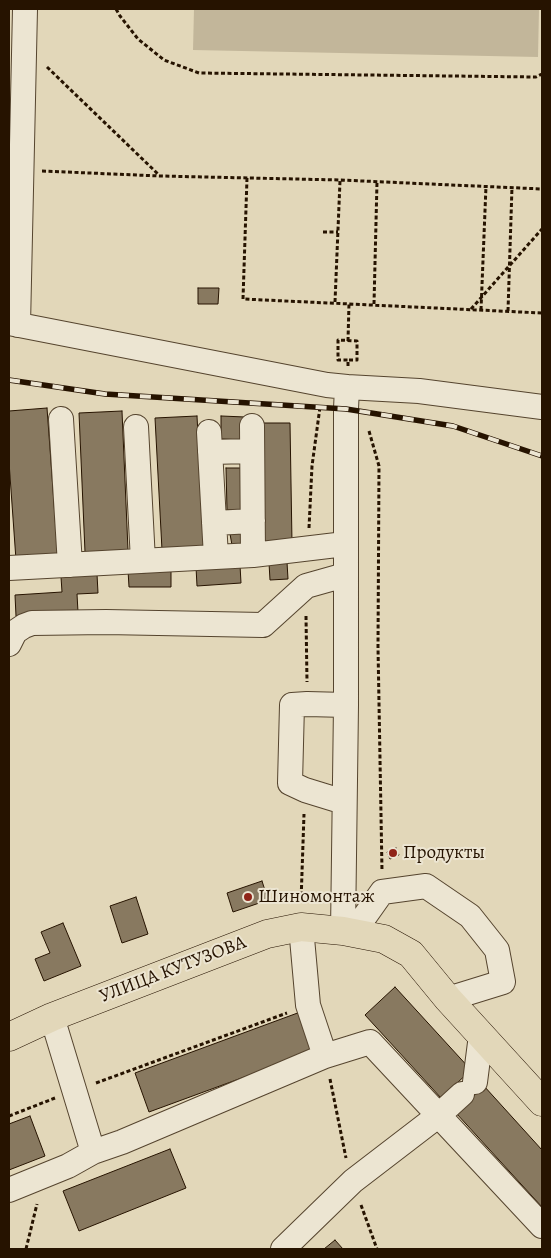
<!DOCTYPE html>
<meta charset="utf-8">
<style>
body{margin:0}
#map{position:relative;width:551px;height:1258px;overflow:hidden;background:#e2d7b9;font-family:Alegreya,serif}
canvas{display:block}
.frame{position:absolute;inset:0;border:10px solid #261300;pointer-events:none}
</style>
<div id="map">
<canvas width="551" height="1258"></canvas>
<div class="frame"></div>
</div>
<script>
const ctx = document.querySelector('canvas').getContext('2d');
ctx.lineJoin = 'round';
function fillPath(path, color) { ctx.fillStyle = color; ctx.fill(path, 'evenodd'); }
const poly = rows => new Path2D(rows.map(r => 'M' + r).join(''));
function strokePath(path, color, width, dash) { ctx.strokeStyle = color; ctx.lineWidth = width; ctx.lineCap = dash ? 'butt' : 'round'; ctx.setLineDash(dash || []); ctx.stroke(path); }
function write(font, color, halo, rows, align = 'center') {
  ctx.font = font + ' Alegreya,serif'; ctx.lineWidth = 4; ctx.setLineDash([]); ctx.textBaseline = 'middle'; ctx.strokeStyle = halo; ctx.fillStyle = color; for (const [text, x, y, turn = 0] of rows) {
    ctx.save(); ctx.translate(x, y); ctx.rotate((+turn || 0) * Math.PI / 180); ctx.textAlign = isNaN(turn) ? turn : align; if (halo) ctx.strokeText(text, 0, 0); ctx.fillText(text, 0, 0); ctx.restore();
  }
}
const green = poly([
 [194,9,539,9,538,57,193,50]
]);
const building = poly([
 [198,288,219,288,218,304,198,304,198,288],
 [47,408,58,557,16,560,9,462,9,411,47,408],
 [122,411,128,550,85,552,79,413,122,411],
 [197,416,204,548,162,550,155,418,197,416],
 [221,416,245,417,244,440,221,439,221,416],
 [262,423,290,423,292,543,264,544,262,423],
 [226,468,242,468,243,510,227,510,226,468],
 [243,532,244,543,232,545,230,534,243,532],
 [287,562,288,579,270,580,269,563,287,562],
 [240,565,241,583,197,586,196,567,240,565],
 [128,570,171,570,171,587,129,587,128,570],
 [97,574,98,593,77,594,78,612,16,616,15,595,62,592,61,577,97,574],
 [396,848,399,855,390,859,387,852,396,848],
 [262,881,268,900,233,912,227,893,262,881],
 [136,897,148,934,122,943,110,906,136,897],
 [63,923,81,966,44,981,35,959,50,953,41,932,63,923],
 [395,987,471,1070,441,1098,365,1015,395,987],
 [303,1011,318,1050,149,1112,135,1073,303,1011],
 [484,1086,542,1150,542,1207,456,1113,484,1086],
 [30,1116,45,1156,9,1170,9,1124,30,1116],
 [170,1149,186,1188,79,1231,63,1191,170,1149],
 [335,1240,343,1249,324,1249,335,1240]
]);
const path = poly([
 [116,9,120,16,138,39,164,60,199,73,536,77,542,74],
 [47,67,159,175],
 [42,171,160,176,340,180,542,189],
 [247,178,243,299,542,313],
 [323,232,338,232],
 [335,302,340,181],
 [374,304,377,182],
 [471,309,542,229],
 [481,310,486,186],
 [508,311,512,187],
 [348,341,349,303],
 [348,366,348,360,338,360,338,340,357,341,357,360,348,360],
 [369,431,379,466,378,647,382,871],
 [309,528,312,466,320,407],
 [306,616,307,682],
 [301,902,304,814],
 [330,1079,346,1158],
 [96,1083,287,1013],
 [9,1116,55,1098],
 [361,1205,377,1249],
 [26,1249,37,1204]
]);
const minor = poly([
 [9,323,327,385,347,387],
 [18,325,25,9],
 [61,419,70,565],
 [252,426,253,555],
 [136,427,143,561],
 [209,432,216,557],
 [210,452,252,451],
 [214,523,253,521],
 [9,568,253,555,345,544],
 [9,644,15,632,24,626,32,623,106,622,263,625,306,586,345,575],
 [344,802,305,790,290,783,292,705,307,704,346,705],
 [301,927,308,1005,325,1056],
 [343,931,346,705,346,409,347,387,419,391,542,407],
 [353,933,382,892,426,886,470,916,497,950,503,982,448,999],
 [52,1017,93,1152],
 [475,1082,481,1035],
 [9,1190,68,1166,93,1152,122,1142,325,1056,370,1042,542,1226],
 [283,1249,353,1181,439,1115,462,1094]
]);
const major = poly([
 [9,1037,52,1017,267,934,301,927,343,931,384,939,411,954,448,999,542,1102]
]);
const rail = poly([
 [9,380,105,394,346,409,453,426,542,456]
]);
const markers = [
 [393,853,5,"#8f2418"],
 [248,897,5,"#8f2418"]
];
const poiNames = [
 ["Продукты",403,853],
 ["Шиномонтаж",258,897]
];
const streetNames = [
 ["УЛИЦА КУТУЗОВА",173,970,-21]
];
fillPath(green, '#c2b69a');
fillPath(building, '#887960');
strokePath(building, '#261300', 1);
strokePath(minor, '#55442e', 26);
strokePath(major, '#261300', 29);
strokePath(path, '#261300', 3, [4, 2.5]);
strokePath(minor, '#ece5d2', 24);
strokePath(major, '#e2d7b9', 28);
strokePath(rail, '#261300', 5.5);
strokePath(rail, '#ece5d2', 4, [11]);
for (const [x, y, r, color] of markers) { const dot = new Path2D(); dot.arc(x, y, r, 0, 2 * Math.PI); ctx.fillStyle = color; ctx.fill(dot); strokePath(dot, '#ece5d2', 2); }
write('19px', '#261300', '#ece5d2', poiNames, 'left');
write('19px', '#261300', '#ece5d2', streetNames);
</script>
